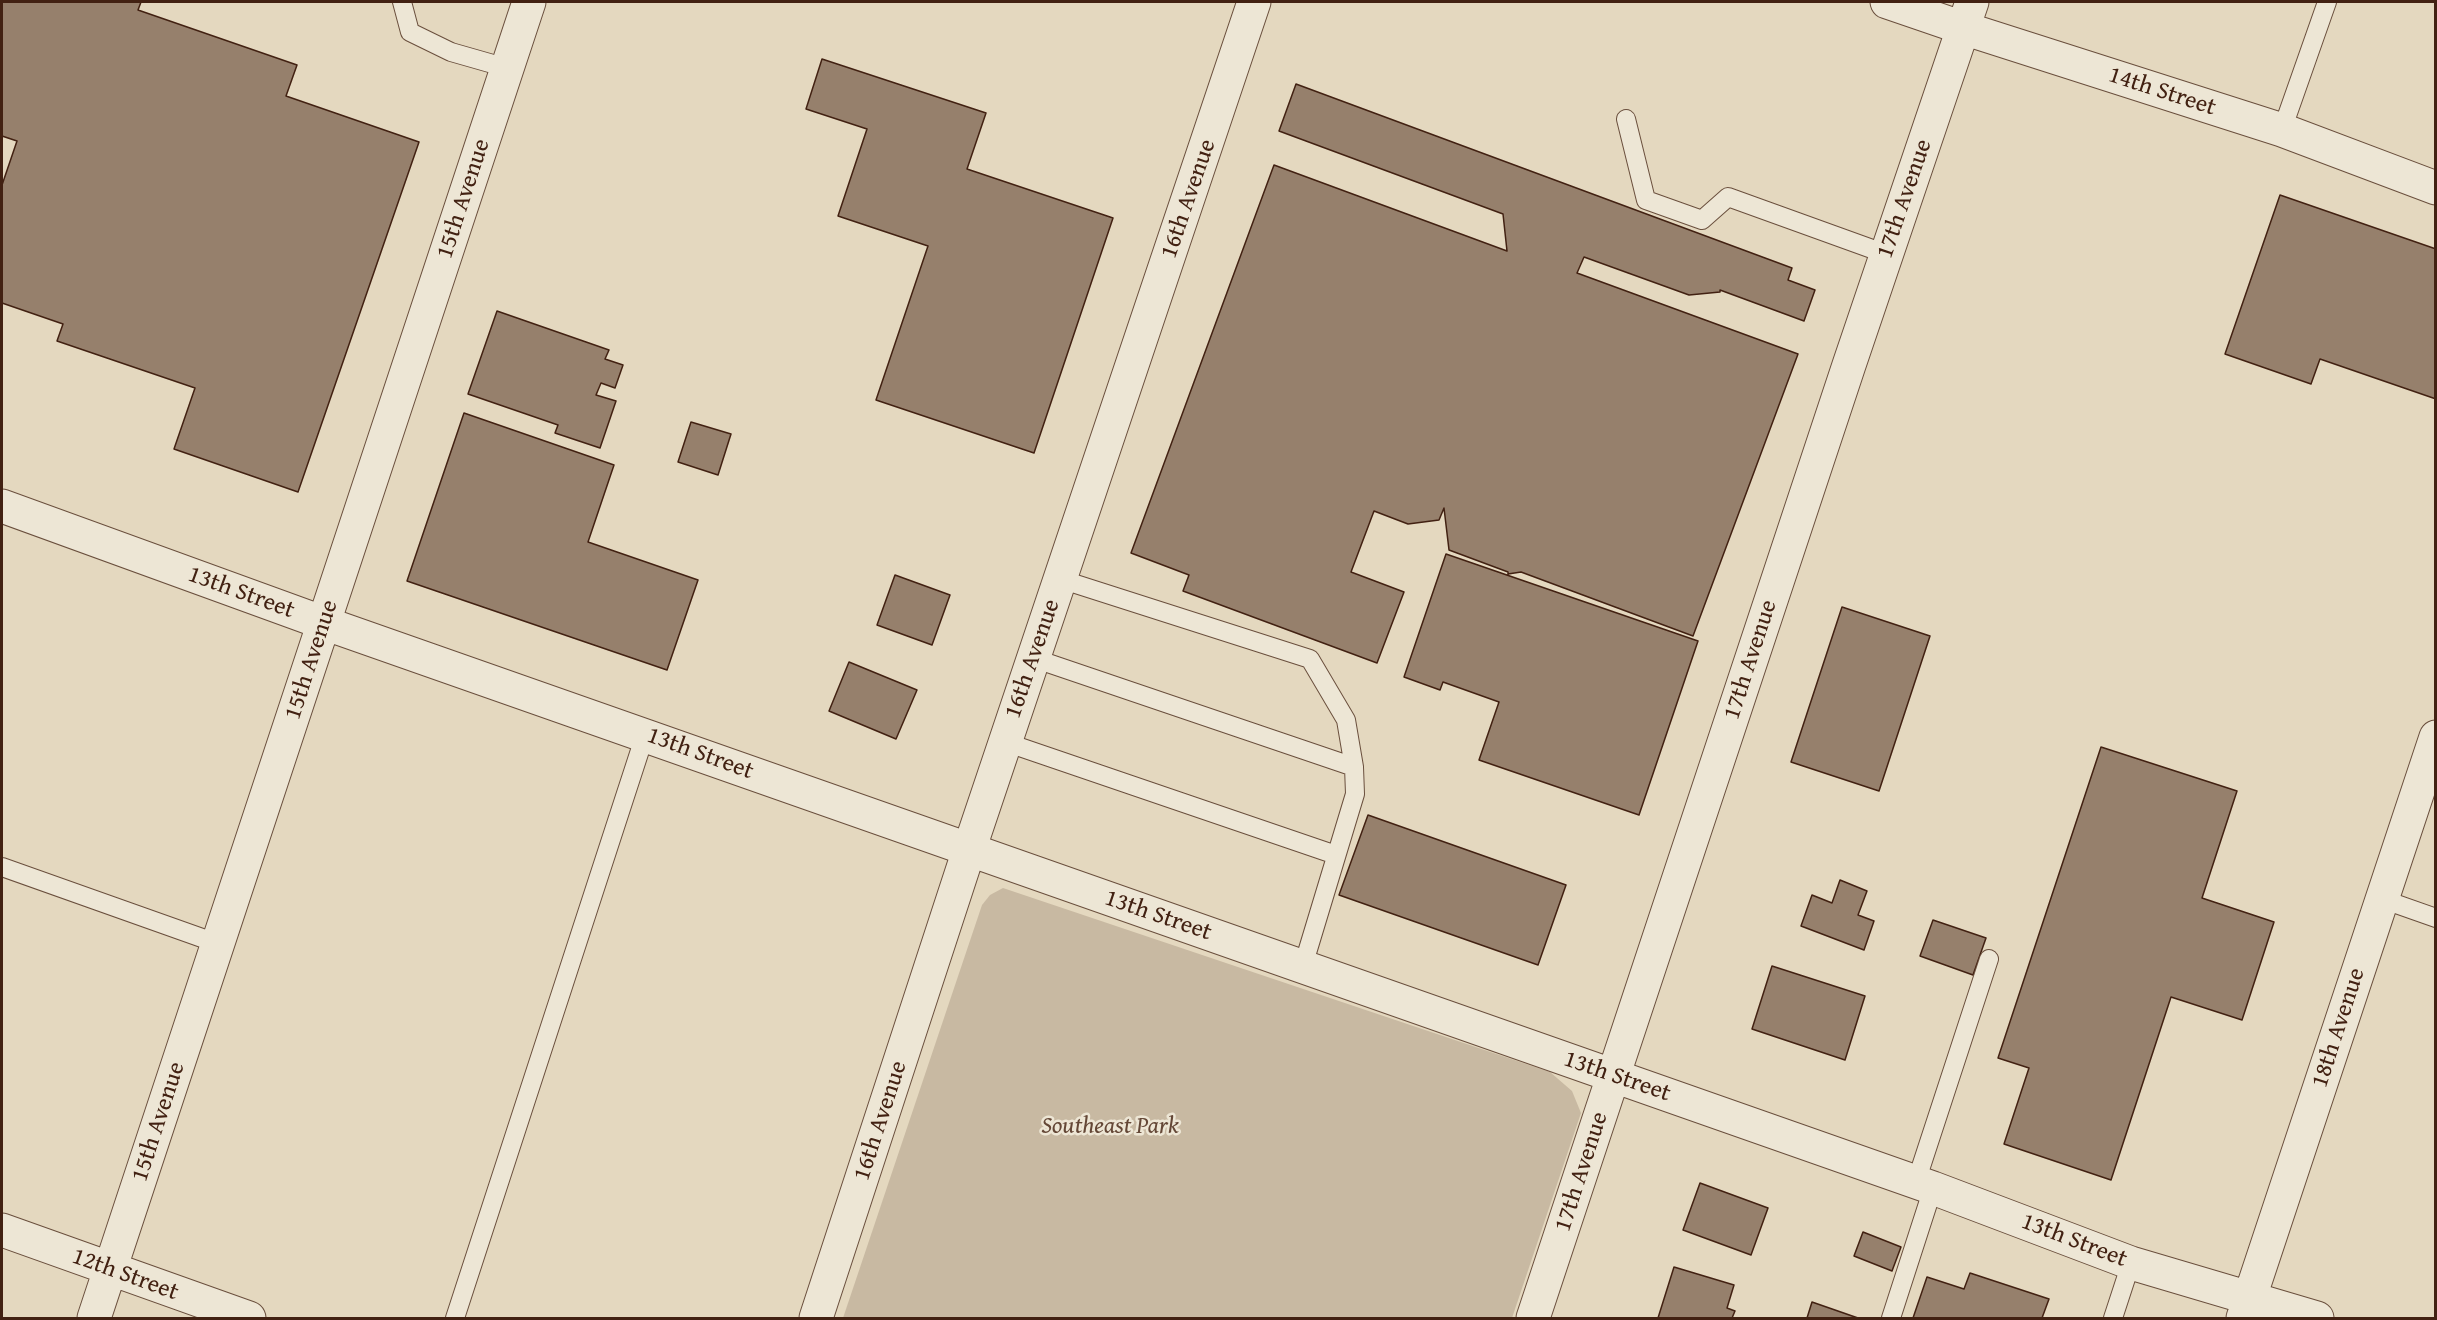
<!DOCTYPE html>
<style>
body{margin:0}
#map{position:relative;width:2437px;height:1320px;overflow:hidden;background:#e4d8bf;font-family:"Gentium Book Plus",serif}
canvas{display:block}
.frame{position:absolute;inset:0;border:3px solid #422112;pointer-events:none}
</style>
<div id="map">
<canvas width="2437" height="1320"></canvas>
<div class="frame"></div>
</div>
<script>
const ctx = document.querySelector('canvas').getContext('2d');
ctx.lineJoin = 'round';
function fillPath(path, color) { ctx.fillStyle = color; ctx.fill(path, 'evenodd'); }
const poly = rows => new Path2D(rows.map(r => 'M' + r).join(''));
function strokePath(path, color, width, dash) { ctx.strokeStyle = color; ctx.lineWidth = width; ctx.lineCap = dash ? 'butt' : 'round'; ctx.setLineDash(dash || []); ctx.stroke(path); }
function write(font, color, halo, rows, align = 'center') {
  ctx.font = font + ' "Gentium Book Plus",serif'; ctx.lineWidth = 5; ctx.setLineDash([]); ctx.textBaseline = 'middle'; ctx.strokeStyle = halo; ctx.fillStyle = color; for (const [text, x, y, turn = 0] of rows) {
    ctx.save(); ctx.translate(x, y); ctx.rotate((+turn || 0) * Math.PI / 180); ctx.textAlign = isNaN(turn) ? turn : align; if (halo) ctx.strokeText(text, 0, 0); ctx.fillText(text, 0, 0); ctx.restore();
  }
}
const green = poly([
 [1003,888,1550,1072,1572,1091,1581,1113,1512,1318,843,1318,982,905,990,895]
]);
const building = poly([
 [2,2,141,2,138,10,297,65,286,96,419,142,298,492,174,449,195,388,57,341,63,324,2,303,2,185,17,141,2,136,2,2],
 [822,59,986,113,967,169,1113,218,1034,453,876,400,928,246,838,216,867,129,806,109,822,59],
 [1296,84,1792,268,1788,280,1815,290,1804,321,1720,290,1720,292,1689,295,1584,257,1577,273,1798,354,1693,636,1521,572,1508,574,1508,572,1449,550,1444,508,1439,520,1408,524,1374,511,1351,572,1404,592,1377,663,1183,591,1189,575,1131,553,1274,165,1507,251,1503,214,1279,131,1296,84],
 [2280,195,2436,249,2436,399,2320,359,2311,384,2225,354,2280,195],
 [497,311,609,350,605,359,623,365,615,388,601,383,596,395,616,401,600,448,555,433,558,425,468,394,497,311],
 [464,413,614,465,588,542,698,580,667,670,407,581,464,413],
 [691,422,731,434,718,475,678,462,691,422],
 [1446,554,1698,641,1639,815,1479,760,1499,702,1443,682,1440,690,1404,677,1446,554],
 [895,575,950,595,932,645,877,625,895,575],
 [1842,607,1930,636,1879,791,1791,762,1842,607],
 [849,662,917,690,896,739,829,711,849,662],
 [2101,747,2237,791,2202,898,2274,922,2242,1020,2171,997,2111,1180,2004,1144,2029,1068,1998,1058,2101,747],
 [1368,815,1566,885,1538,965,1339,895,1368,815],
 [1840,880,1867,891,1858,915,1874,921,1864,950,1801,926,1812,895,1832,903,1840,880],
 [1933,920,1986,938,1973,975,1920,956,1933,920],
 [1772,966,1865,996,1845,1060,1752,1029,1772,966],
 [1700,1183,1768,1208,1751,1255,1683,1230,1700,1183],
 [1863,1232,1901,1247,1892,1271,1854,1256,1863,1232],
 [1674,1267,1734,1285,1727,1308,1735,1311,1732,1318,1658,1318,1674,1267],
 [1970,1273,2049,1299,2042,1318,1913,1318,1927,1277,1964,1289,1970,1273],
 [1812,1302,1858,1318,1807,1318,1812,1302]
]);
const lane = poly([
 [402,2,410,32,451,52,507,68],
 [1626,119,1646,200,1702,220,1728,197,1886,254],
 [2282,130,2327,2],
 [1060,579,1310,659,1346,720,1354,767,1355,794,1303,966],
 [1033,658,1354,767],
 [1005,742,1336,855],
 [2,867,219,944],
 [2382,899,2436,918],
 [1916,1182,1989,959],
 [455,1318,645,735],
 [1891,1318,1933,1188],
 [2113,1318,2131,1263]
]);
const street = poly([
 [1887,2,1963,28,2282,130,2436,188],
 [2,506,324,623,1933,1188,2131,1263,2317,1318],
 [2,1230,249,1318],
 [94,1318,529,2],
 [816,1318,969,850,1254,2],
 [1533,1318,1849,365,1972,2],
 [2243,1318,2436,737]
]);
const streetNames = [
 ["14th Street",2162,92,18],
 ["15th Avenue",464,199,-72],
 ["16th Avenue",1189,199,-71],
 ["17th Avenue",1905,199,-71],
 ["13th Street",241,593,20],
 ["16th Avenue",1033,659,-71],
 ["15th Avenue",312,660,-72],
 ["17th Avenue",1751,660,-72],
 ["13th Street",700,754,20],
 ["13th Street",1158,916,19],
 ["18th Avenue",2339,1028,-72],
 ["13th Street",1617,1077,19],
 ["16th Avenue",881,1121,-72],
 ["15th Avenue",159,1122,-72],
 ["17th Avenue",1582,1172,-72],
 ["13th Street",2074,1241,21],
 ["12th Street",125,1275,20]
];
const parkNames = [
 ["Southeast Park",1110,1127]
];
fillPath(green, '#c8b9a2');
fillPath(building, '#96806c');
strokePath(building, '#422112', 1.5);
strokePath(lane, '#6a4f3d', 20);
strokePath(street, '#6a4f3d', 35);
strokePath(lane, '#ede6d5', 18);
strokePath(street, '#ede6d5', 33);
write('24px', '#422112', '#ede6d5', streetNames);
write('italic 24px', '#644736', '#ede6d5', parkNames);
</script>
